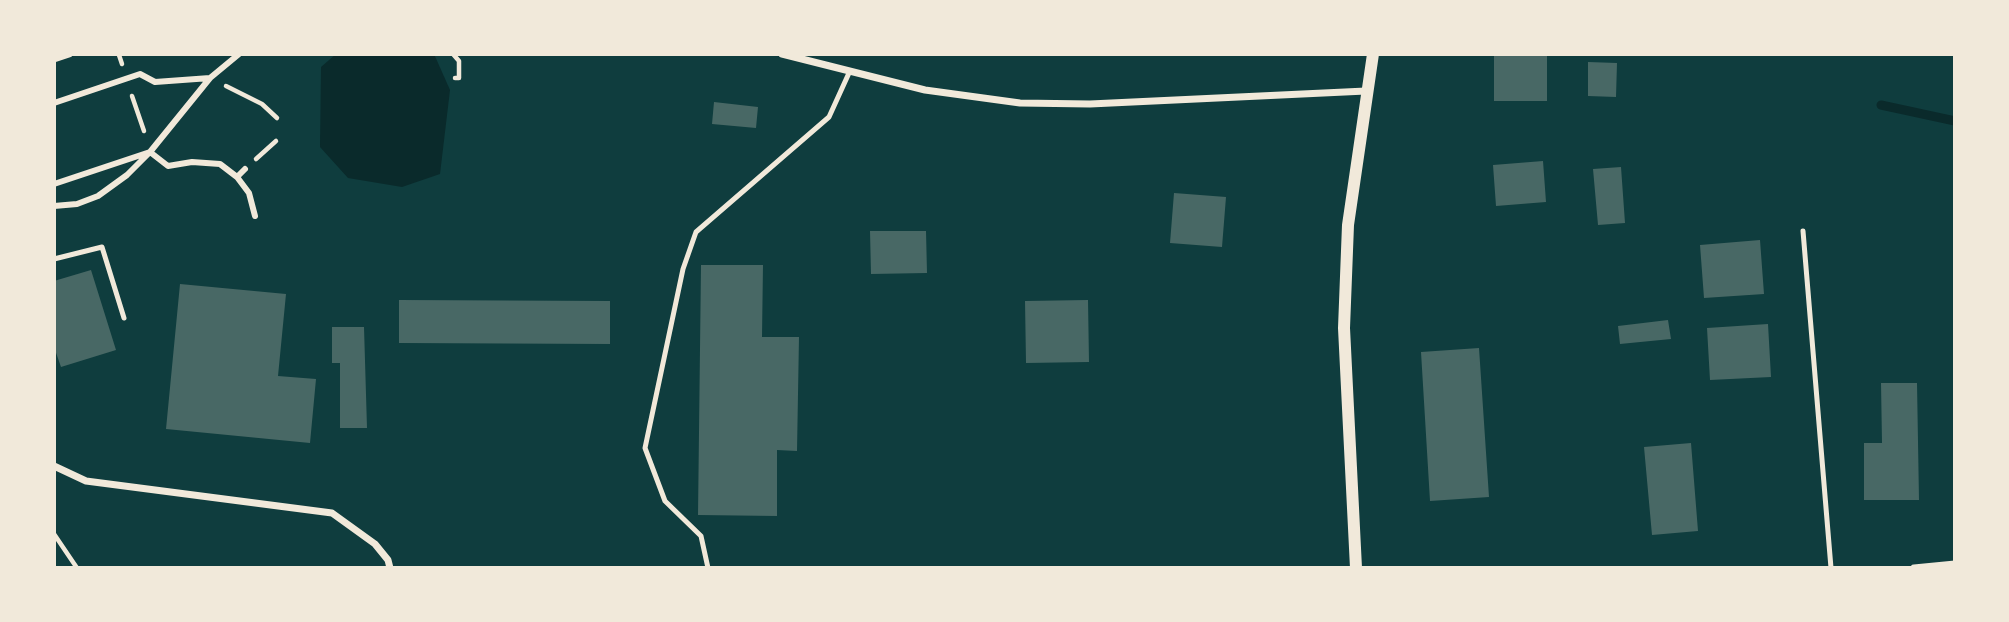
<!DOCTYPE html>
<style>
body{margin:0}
#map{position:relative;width:2009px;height:622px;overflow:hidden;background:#0f3d3e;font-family:"Alegreya Sans",sans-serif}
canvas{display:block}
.frame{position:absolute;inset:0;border:56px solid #f1e9da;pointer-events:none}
</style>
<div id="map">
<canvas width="2009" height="622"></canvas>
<div class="frame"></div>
</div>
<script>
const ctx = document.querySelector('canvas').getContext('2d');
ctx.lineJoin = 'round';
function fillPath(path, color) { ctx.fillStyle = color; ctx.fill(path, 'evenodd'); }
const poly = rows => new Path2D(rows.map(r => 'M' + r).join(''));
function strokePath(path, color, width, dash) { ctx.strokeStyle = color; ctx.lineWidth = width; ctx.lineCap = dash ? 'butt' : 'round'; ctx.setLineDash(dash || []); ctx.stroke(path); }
const water = poly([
 [336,54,434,54,450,90,440,174,402,187,348,178,320,147,321,67]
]);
const stream = poly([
 [1881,105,1955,121]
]);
const building = poly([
 [1494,54,1547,54,1547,101,1494,101],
 [1588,62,1617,63,1616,97,1588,96],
 [714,102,758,107,756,128,712,124],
 [1543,161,1546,202,1496,206,1493,165],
 [1621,167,1625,223,1598,225,1593,169],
 [1174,193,1226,197,1222,247,1170,243],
 [870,231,926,231,927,273,871,274],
 [1760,240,1764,294,1704,298,1700,245],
 [701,265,763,265,762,337,799,337,797,451,777,450,777,516,698,515],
 [91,270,116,350,61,367,54,347,54,281],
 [180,284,286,294,278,376,316,379,310,443,166,429],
 [399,300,610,301,610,344,399,343],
 [1088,300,1089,362,1026,363,1025,301],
 [1668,320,1671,339,1620,344,1618,326],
 [1768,324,1771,377,1710,380,1707,328],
 [332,327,364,327,367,428,340,428,340,363,332,363],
 [1479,348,1489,497,1430,501,1421,352],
 [1881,383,1917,383,1919,500,1864,500,1864,443,1882,443],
 [1691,443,1698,531,1652,535,1644,447]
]);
const path = poly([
 [453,54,459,61,459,78,455,78],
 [119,55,122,64],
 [226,86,262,104,277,118],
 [132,96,144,131],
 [256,159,276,141],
 [54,534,77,568]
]);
const service = poly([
 [1803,231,1831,568],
 [54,259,102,247,124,318],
 [708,568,701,536,665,501,645,448,683,269,696,232,829,117,849,73]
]);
const pedestrian = poly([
 [54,103,140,74,155,82,210,78],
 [237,177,249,193,255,216],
 [54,184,150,152,210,78,239,54],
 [54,206,77,204,98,196,127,175,150,152,168,166,192,162,220,164,237,177,245,169]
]);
const minor = poly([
 [782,54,925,90,1020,103,1090,104,1366,91],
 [54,59,69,54],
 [54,466,86,481,332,513,375,544,388,560,390,568],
 [1914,568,1955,564]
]);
const tertiary = poly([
 [1356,568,1344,328,1348,225,1373,54]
]);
fillPath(water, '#0a2a2b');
strokePath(stream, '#0a2a2b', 9);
fillPath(building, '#486865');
strokePath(path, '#f1e9da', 4.5);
strokePath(service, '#f1e9da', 5);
strokePath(pedestrian, '#f1e9da', 6);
strokePath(minor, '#f1e9da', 7);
strokePath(tertiary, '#f1e9da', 12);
</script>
